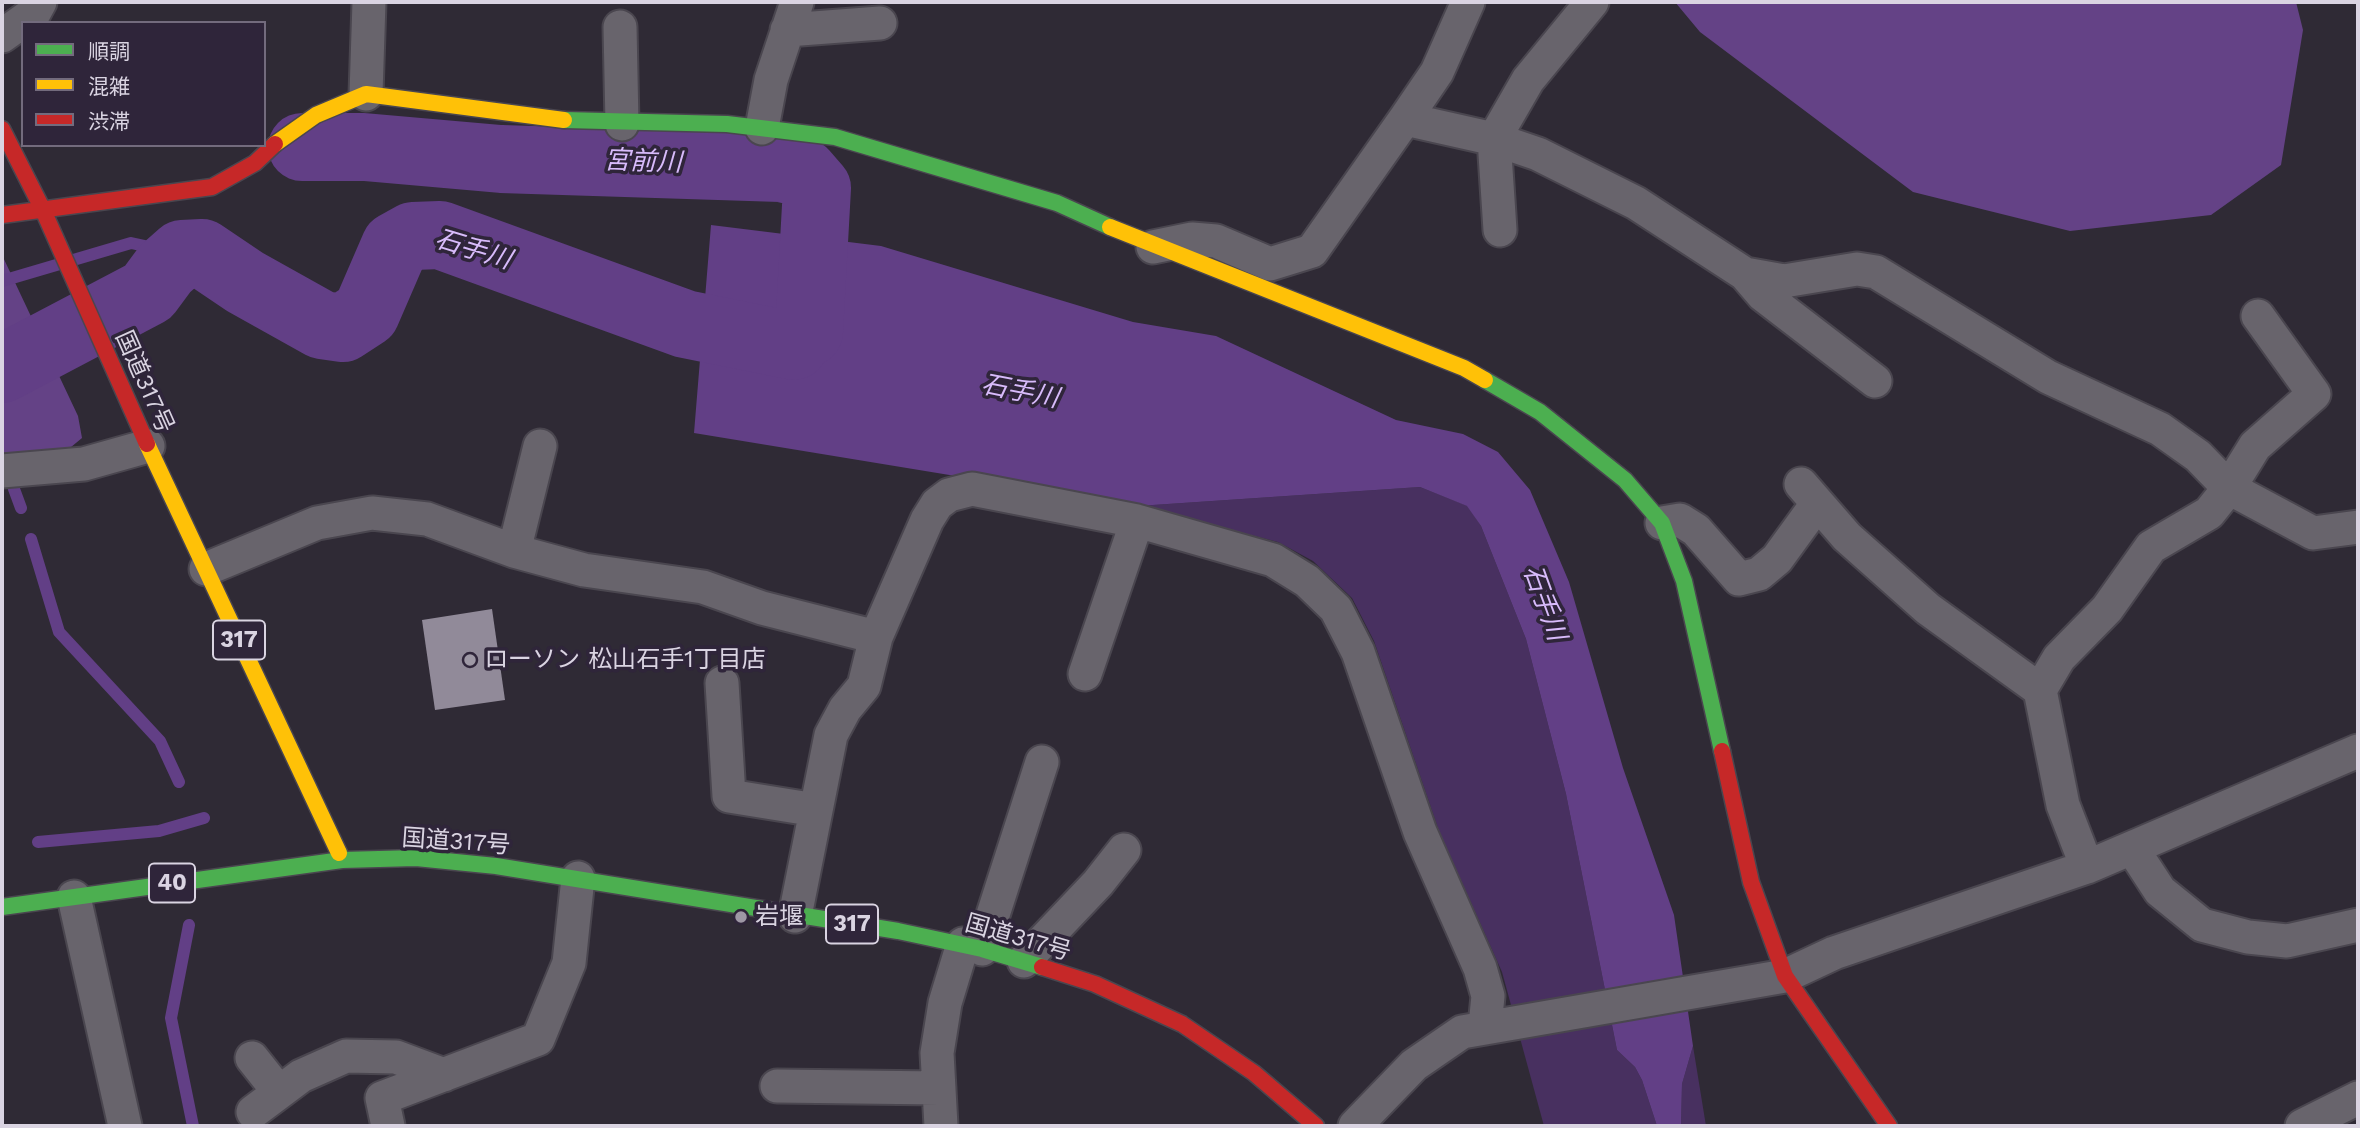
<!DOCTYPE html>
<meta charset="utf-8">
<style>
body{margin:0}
#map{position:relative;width:2360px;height:1128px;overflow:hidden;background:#2f2a35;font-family:"Work Sans","Noto Sans JP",sans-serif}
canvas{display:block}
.frame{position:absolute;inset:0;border:4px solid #dad4e2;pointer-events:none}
.legend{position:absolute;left:21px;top:21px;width:245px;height:126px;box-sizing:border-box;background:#2f253a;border:2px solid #736b7d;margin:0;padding:9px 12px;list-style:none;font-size:21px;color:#dad4e2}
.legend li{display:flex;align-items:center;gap:14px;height:35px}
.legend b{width:35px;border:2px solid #736b7d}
</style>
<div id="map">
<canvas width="2360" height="1128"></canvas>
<div class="frame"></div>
<ul class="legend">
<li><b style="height:9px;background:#4caf50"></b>順調</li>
<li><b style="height:9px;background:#ffc107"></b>混雑</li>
<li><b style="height:9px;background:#c62828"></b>渋滞</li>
</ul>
</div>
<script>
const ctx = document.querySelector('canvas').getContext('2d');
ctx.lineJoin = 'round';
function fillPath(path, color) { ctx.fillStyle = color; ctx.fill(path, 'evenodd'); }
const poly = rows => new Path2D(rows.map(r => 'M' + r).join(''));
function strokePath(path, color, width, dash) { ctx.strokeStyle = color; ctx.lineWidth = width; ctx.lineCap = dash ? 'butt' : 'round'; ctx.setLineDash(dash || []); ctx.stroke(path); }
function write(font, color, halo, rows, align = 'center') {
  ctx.font = font + ' "Work Sans","Noto Sans JP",sans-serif'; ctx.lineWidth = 7; ctx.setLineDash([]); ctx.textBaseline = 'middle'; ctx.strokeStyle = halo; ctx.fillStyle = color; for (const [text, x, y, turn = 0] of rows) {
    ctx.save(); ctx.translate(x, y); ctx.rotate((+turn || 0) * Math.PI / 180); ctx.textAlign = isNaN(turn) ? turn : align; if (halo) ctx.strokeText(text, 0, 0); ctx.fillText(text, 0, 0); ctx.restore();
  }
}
const green = poly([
 [1420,487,1468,506,1481,526,1526,639,1566,794,1617,1050,1635,1067,1642,1080,1657,1126,1544,1126,1502,972,1439,831,1374,641,1352,598,1313,561,1278,542,1138,506],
 [1693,1046,1706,1126,1681,1126,1682,1084]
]);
const forest = poly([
 [1675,2,2296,2,2303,30,2281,165,2211,215,2070,231,1913,192,1700,32],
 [2,255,78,416,82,438,65,452,2,456]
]);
const water = poly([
 [711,225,881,246,1133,322,1216,336,1396,420,1463,434,1498,452,1530,490,1569,582,1623,768,1674,915,1693,1046,1682,1084,1681,1126,1657,1126,1642,1080,1635,1067,1617,1050,1566,794,1526,639,1481,526,1467,506,1420,487,1138,506,694,433]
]);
const stream = poly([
 [2,281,131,243,182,254],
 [14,489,21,508],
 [31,539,59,632,160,741,179,782],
 [38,842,159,831,204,818],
 [189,925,171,1018,193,1126]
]);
const river = poly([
 [302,147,364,147,501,159,781,168,804,173,817,188,809,332],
 [2,369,148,292,165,269,182,254,202,253,245,282,322,325,343,328,366,313,395,246,413,236,440,235,685,324,794,346]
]);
const building = poly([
 [492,609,505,700,435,710,422,620]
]);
const street = poly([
 [620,27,622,124],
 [787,30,880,23],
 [2,36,34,13,40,2],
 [366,94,369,2],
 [1405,119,1437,72,1468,2],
 [762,128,771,80,797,2],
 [1500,230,1494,139,1528,80,1592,2],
 [1153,247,1192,239,1216,241,1270,264,1312,251,1405,119,1494,139,1538,154,1636,203,1745,274,1784,281,1857,269,1876,272,2048,377,2160,429,2198,456,2229,488,2313,533,2358,527],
 [1745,274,1763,295,1875,381],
 [2,471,84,464,148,446],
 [1801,484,1847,537,1928,609,2040,690],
 [1662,523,1680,520,1696,530,1739,579,1759,574,1777,559,1817,504],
 [514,551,540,446],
 [206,569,317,523,372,513,427,519,514,551,584,570,703,587,762,608,876,637],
 [1085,674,1137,521],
 [722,683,729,796,816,810],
 [2132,848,2160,891,2202,925,2248,937,2287,941,2358,925],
 [2087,867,2063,805,2040,690,2059,658,2107,609,2151,547,2209,513,2229,488,2255,446,2314,394,2258,316],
 [74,897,125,1126],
 [795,916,831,735,845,709,864,686,876,637,927,520,937,504,949,495,972,489,1137,521,1273,560,1307,581,1336,609,1358,652,1420,832,1480,968,1488,996,1485,1026],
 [982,949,1042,762],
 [1024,961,1098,883,1124,850],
 [252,1058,279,1092],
 [777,1086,939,1088],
 [253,1112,301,1076,346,1056,396,1057,444,1075],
 [388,1126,382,1098,538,1039,569,963,578,878],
 [941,1126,937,1053,945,1003,963,944],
 [1355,1126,1414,1065,1462,1032,1785,976,1834,953,2087,867,2358,751],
 [2302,1126,2358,1098]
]);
const fast = poly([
 [564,120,727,124,835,137,1057,203,1110,227],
 [1485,380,1540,412,1625,480,1662,523,1684,581,1722,751],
 [339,853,342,860,416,858,496,866,898,931,982,949,1042,967],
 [2,907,342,860]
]);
const slow = poly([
 [275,144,316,115,366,94,564,120],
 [1110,227,1464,368,1485,380],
 [147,444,339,853]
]);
const jam = poly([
 [2,129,43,210,147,444],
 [2,215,212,187,255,163,275,144],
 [1722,751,1751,882,1785,976,1889,1126],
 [1042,967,1095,984,1182,1024,1254,1073,1316,1126]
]);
const markers = [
 [470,660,7,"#9e98a5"],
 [741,917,7,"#9e98a5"]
];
const shields = [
 [239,640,52],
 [172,883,46],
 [852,924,52]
];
const shieldNames = [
 ["317",239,640],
 ["40",172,883],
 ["317",852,924]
];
const streetNames = [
 ["国道317号",144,382,66],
 ["国道317号",456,842,4],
 ["国道317号",1018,938,16]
];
const poiNames = [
 ["ローソン 松山石手1丁目店",484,660],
 ["岩堰",755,917]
];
const waterNames = [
 ["宮前川",643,162,2],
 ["石手川",473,250,17],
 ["石手川",1020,392,11],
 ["石手川",1544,603,70]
];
fillPath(green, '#483060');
fillPath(forest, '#644286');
fillPath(water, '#623f86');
strokePath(stream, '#623f86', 12);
strokePath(river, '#623f86', 68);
fillPath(building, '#918a99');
strokePath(street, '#4a464f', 37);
strokePath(fast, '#4a464f', 19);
strokePath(slow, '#4a464f', 19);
strokePath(jam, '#4a464f', 19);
strokePath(street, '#68646c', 33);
strokePath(fast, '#4caf50', 16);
strokePath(slow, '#ffc107', 16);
strokePath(jam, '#c62828', 16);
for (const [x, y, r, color] of markers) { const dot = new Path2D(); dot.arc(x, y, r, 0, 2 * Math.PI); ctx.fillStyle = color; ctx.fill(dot); strokePath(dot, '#2f253a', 2.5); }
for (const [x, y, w] of shields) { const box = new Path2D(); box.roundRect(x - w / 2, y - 19.5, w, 39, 5); ctx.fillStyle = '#2f253a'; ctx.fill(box); strokePath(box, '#dad4e2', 2); }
write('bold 23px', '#dad4e2', null, shieldNames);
write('24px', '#dad4e2', '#2f253a', streetNames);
write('24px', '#dad4e2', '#2f253a', poiNames, 'left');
write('italic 26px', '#d8bbfb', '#2f253a', waterNames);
</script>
